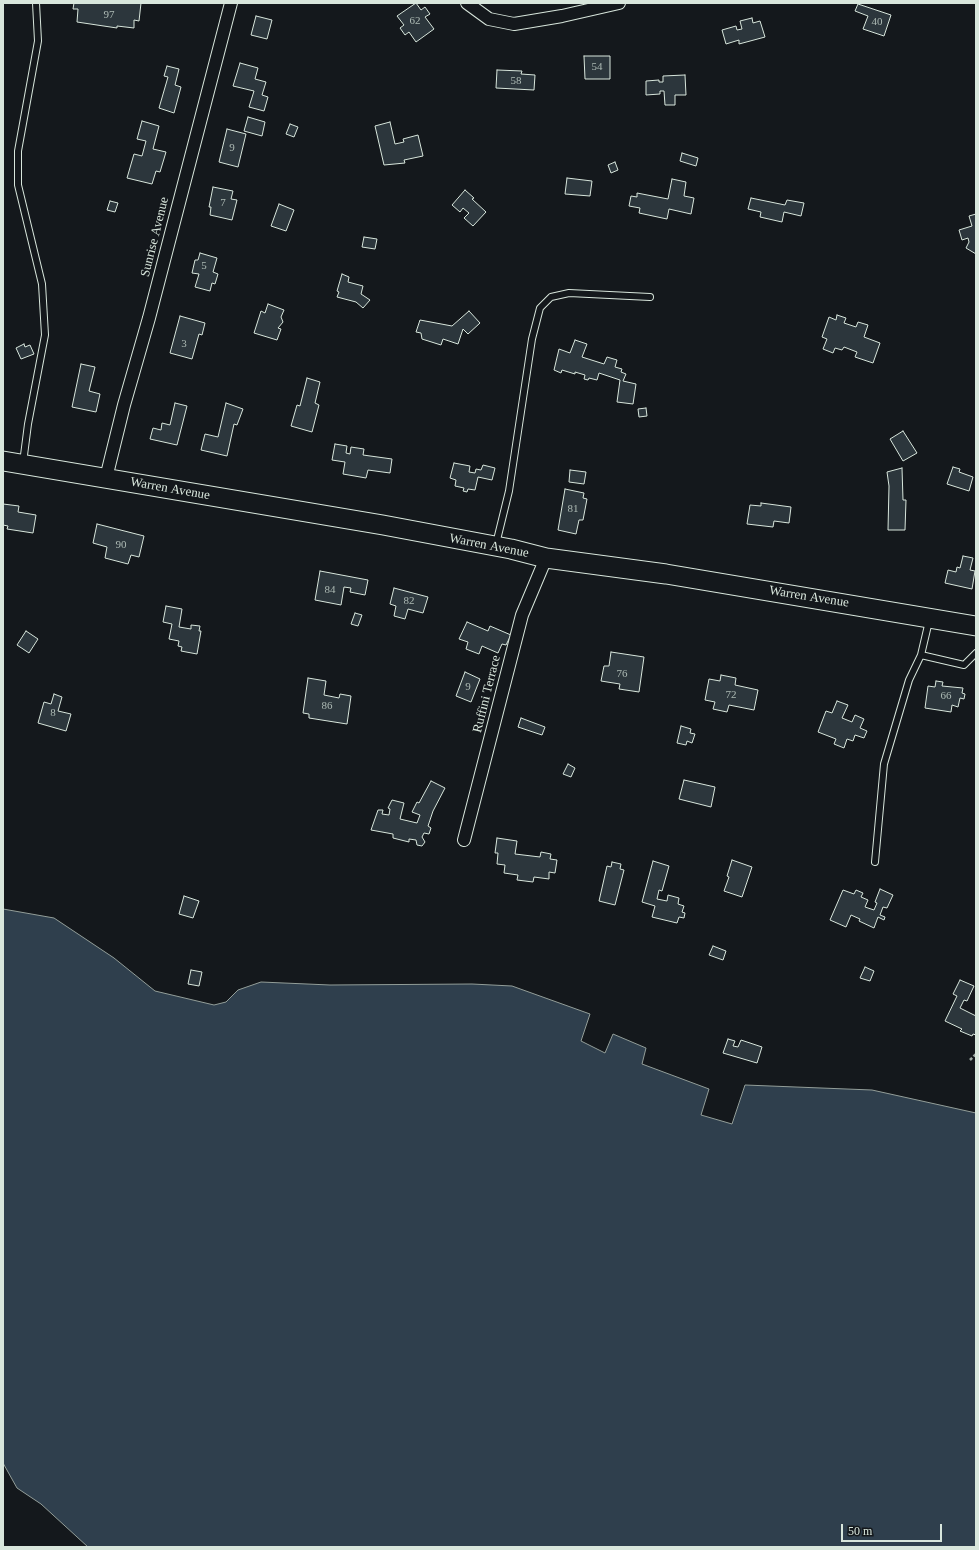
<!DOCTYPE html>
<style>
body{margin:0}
#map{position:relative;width:979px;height:1550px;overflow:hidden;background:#14181c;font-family:Georgia,serif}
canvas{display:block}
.frame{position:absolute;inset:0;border:4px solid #d8e6dc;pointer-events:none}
.scale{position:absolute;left:841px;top:1524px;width:101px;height:18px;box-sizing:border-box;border:2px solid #d8e6dc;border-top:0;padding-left:5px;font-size:12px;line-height:14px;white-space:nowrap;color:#d8e6dc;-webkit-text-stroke:3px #14181c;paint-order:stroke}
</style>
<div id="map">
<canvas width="979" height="1550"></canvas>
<div class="frame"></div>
<div class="scale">50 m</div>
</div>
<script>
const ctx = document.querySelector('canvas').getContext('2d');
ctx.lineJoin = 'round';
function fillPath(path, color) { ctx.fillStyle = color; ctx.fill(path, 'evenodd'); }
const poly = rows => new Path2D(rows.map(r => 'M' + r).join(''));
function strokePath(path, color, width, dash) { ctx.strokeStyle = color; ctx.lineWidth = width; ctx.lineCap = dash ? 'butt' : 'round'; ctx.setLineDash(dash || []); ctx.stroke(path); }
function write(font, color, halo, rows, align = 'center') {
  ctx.font = font + ' Georgia,serif'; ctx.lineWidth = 3; ctx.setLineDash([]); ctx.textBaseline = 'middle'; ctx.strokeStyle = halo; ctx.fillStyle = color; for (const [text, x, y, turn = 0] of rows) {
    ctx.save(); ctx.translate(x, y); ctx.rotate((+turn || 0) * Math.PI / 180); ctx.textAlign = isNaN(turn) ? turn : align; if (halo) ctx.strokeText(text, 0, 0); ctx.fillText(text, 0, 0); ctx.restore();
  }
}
const water = poly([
 [3,909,54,918,114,958,155,991,214,1005,226,1002,238,990,261,982,330,985,472,984,512,986,590,1014,581,1041,605,1053,613,1034,646,1048,642,1064,709,1089,701,1115,732,1124,745,1085,872,1090,976,1113,976,1547,88,1547,41,1504,17,1488,3,1463,3,909]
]);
const building = poly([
 [74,3,141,3,139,21,134,20,134,28,117,26,117,28,77,22,78,9,73,9,74,3],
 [416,3,421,10,425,7,430,14,425,17,434,29,416,42,409,32,405,35,400,28,404,25,397,16,416,3],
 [858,4,891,15,884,36,863,29,868,16,855,11,858,4],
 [256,16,272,20,267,39,251,35,256,16],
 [752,18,753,23,760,21,765,37,739,44,739,40,726,44,722,30,736,26,737,30,742,29,740,21,752,18],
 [584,56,610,56,610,79,585,79,584,56],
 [240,63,258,68,255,79,266,82,262,95,268,97,264,111,249,107,254,91,233,86,240,63],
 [167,66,179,69,175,85,181,87,174,113,159,108,168,77,164,76,167,66],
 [497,70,522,71,521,74,535,75,534,90,496,88,497,70],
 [685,75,686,95,675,95,675,105,665,105,664,91,660,91,660,94,646,95,646,81,659,80,659,82,663,82,663,76,685,75],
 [248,117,265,122,262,136,244,131,248,117],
 [142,121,159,126,153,149,166,152,160,172,156,171,152,184,127,178,134,154,142,156,146,141,137,139,142,121],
 [390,122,395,144,404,142,403,139,418,135,423,156,404,160,405,163,384,165,375,126,390,122],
 [290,124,298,127,294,137,286,134,290,124],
 [227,129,246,134,238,167,219,162,227,129],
 [682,153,698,158,696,166,680,161,682,153],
 [615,162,618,170,611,173,608,165,615,162],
 [567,178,592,181,590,196,565,194,567,178],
 [672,179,686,182,684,196,694,198,691,214,669,209,667,219,639,213,640,208,629,206,631,196,637,197,637,193,668,199,672,179],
 [213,187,233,191,231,199,237,200,232,220,210,215,211,207,209,207,213,187],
 [465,190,474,198,472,199,486,212,473,226,464,218,469,213,463,208,460,212,452,205,465,190],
 [751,198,785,205,787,200,804,203,801,216,784,212,782,222,760,217,761,212,748,209,751,198],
 [110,201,118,203,115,212,107,210,110,201],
 [279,204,294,210,286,231,271,226,279,204],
 [976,214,976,254,966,248,969,242,968,238,962,240,959,230,972,226,969,216,976,214],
 [364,237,377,239,375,249,362,247,364,237],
 [200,253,217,258,213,272,218,274,215,284,212,283,210,291,195,287,199,274,192,273,195,260,198,260,200,253],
 [342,274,349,277,348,282,363,286,361,294,370,300,363,308,356,302,337,297,339,292,337,291,342,274],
 [268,304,284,310,281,317,283,322,278,328,281,329,277,340,254,333,261,311,265,313,268,304],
 [469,311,480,323,468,334,463,329,458,344,443,339,441,345,422,339,421,333,416,332,420,320,452,326,469,311],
 [837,315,846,318,844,323,856,327,858,322,868,325,864,337,880,343,873,363,855,357,857,352,844,347,842,350,835,348,833,353,823,349,827,339,822,337,829,317,836,320,837,315],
 [180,316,205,323,202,335,199,334,192,359,170,353,180,316],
 [575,340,587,344,582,357,604,364,607,357,617,360,615,367,622,369,621,372,626,374,623,381,636,384,633,404,617,402,620,380,599,373,597,380,589,378,588,380,584,379,585,375,575,372,575,374,562,370,561,373,554,370,559,349,570,353,575,340],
 [24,344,25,347,30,345,34,354,21,359,16,348,24,344],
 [81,364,95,367,89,391,100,394,96,412,72,407,81,364],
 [307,378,320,382,315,403,319,405,312,432,291,426,297,405,300,406,307,378],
 [175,403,187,406,177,445,150,439,153,428,161,430,162,423,170,425,175,403],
 [226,403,243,409,237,425,234,424,227,456,201,450,205,434,218,437,226,403],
 [646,408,647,416,639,417,638,409,646,408],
 [903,431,917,453,903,461,890,439,903,431],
 [335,444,347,446,346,453,350,454,351,447,364,449,363,455,392,459,390,473,368,470,366,478,343,474,345,462,332,460,335,444],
 [454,463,470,466,469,472,475,473,476,469,481,470,483,465,495,468,492,480,478,477,475,490,468,489,467,492,463,491,464,488,455,486,456,480,450,478,454,463],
 [953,467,960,469,959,472,973,477,969,491,947,484,953,467],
 [902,468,903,500,906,500,905,530,888,530,889,486,887,472,902,468],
 [570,470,586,472,584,484,569,482,570,470],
 [565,489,584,493,583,498,587,499,583,520,579,520,576,534,558,530,565,489],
 [761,503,791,507,789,523,774,521,773,527,747,524,750,505,761,506,761,503],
 [3,504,19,506,18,512,36,515,33,533,7,529,8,526,3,525,3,504],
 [97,524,144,536,139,557,131,555,128,564,105,558,107,547,93,543,97,524],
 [963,556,973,558,970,570,975,571,972,589,945,583,948,570,956,572,957,567,960,568,963,556],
 [320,571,368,580,365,595,350,592,351,588,344,587,341,605,315,600,320,571],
 [394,588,428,597,423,613,408,609,405,619,394,616,396,606,390,604,394,588],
 [166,606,182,609,179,627,191,629,191,625,200,626,199,631,201,631,197,654,181,651,182,647,178,646,179,641,169,639,172,624,163,622,166,606],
 [355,613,362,615,358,626,351,624,355,613],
 [467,622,488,631,490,626,511,635,506,645,502,644,498,653,482,646,479,654,466,649,468,642,459,639,467,622],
 [26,631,38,639,29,653,17,645,26,631],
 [611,652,644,657,639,692,619,689,620,684,601,681,604,666,609,666,611,652],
 [465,672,480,679,471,702,456,696,465,672],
 [721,675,736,678,735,685,758,690,754,710,729,705,727,712,713,709,715,702,705,700,709,679,720,681,721,675],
 [308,678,326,681,324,695,339,698,340,694,351,696,347,724,309,718,309,714,303,713,308,678],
 [936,681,943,682,942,686,963,688,962,693,965,694,964,699,960,698,958,707,952,705,951,712,925,708,928,686,935,687,936,681],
 [54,694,62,697,58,711,71,714,66,731,38,723,44,702,51,704,54,694],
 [837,701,848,705,842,718,852,722,855,715,864,719,860,728,867,731,864,738,855,735,853,741,847,739,844,748,834,744,836,739,818,732,826,711,832,713,837,701],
 [521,718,545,727,542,735,518,727,521,718],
 [681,726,691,729,690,733,695,734,692,743,687,741,686,745,677,743,681,726],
 [568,764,575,768,571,777,563,774,568,764],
 [684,780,715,787,711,807,679,799,684,780],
 [431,781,445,788,433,811,428,826,431,828,429,834,424,833,422,837,425,842,422,846,417,845,416,840,409,839,409,842,393,838,393,834,371,830,378,810,383,810,382,814,389,815,390,809,388,808,392,800,404,803,400,819,417,823,420,815,412,812,417,802,419,803,431,781],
 [497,838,517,841,515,854,540,857,541,852,551,854,550,859,557,860,555,873,549,872,549,879,534,877,533,882,517,880,518,875,504,873,505,865,497,864,498,853,495,853,497,838],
 [732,860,752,867,742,897,724,891,729,877,727,876,732,860],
 [653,861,669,866,662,891,659,890,657,899,667,901,668,895,679,898,678,904,684,906,682,912,685,913,684,918,679,917,677,923,652,917,655,906,642,902,653,861],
 [612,862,621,864,620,869,624,870,615,905,599,901,607,866,611,867,612,862],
 [880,889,893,895,887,908,883,907,880,915,885,917,884,920,878,917,874,928,859,921,860,919,851,915,846,927,830,920,843,890,854,894,856,890,863,893,861,897,868,900,865,907,874,910,877,903,875,902,880,889],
 [184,896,199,901,193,918,179,914,184,896],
 [713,946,726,951,723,960,709,955,713,946],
 [865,967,874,971,870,981,860,978,865,967],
 [191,970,202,972,199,986,188,984,191,970],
 [960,980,974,986,967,1001,964,1000,960,1008,976,1016,976,1035,973,1034,972,1036,960,1031,962,1029,945,1021,957,996,953,994,960,980],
 [728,1039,735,1041,733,1046,738,1047,741,1040,762,1047,757,1063,723,1053,728,1039]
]);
const path = poly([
 [970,1060,976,1054]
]);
const service = poly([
 [23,463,28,424,45,335,42,284,18,185,18,151,38,41,36,3],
 [496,544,509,491,532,339,540,308,551,297,569,293,650,297],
 [929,621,921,655,964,665,976,653],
 [875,862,884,764,909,680,921,655]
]);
const minor = poly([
 [467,3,489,19,514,24,562,16,619,3],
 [106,478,124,405,149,318,231,3],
 [464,840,522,615,546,558]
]);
const primary = poly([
 [3,461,383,525,511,549,546,558,666,574,976,626]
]);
const numberNames = [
 ["97",109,15],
 ["62",415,21],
 ["40",877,22],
 ["54",597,67],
 ["58",516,81],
 ["9",232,148],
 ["7",223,203],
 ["5",204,266],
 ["3",184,344],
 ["81",573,509],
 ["90",121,545],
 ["84",330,590],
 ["82",409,601],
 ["76",622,674],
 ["9",468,687],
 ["72",731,695],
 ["66",946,696],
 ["86",327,706],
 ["8",53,713]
];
const streetNames = [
 ["Sunrise Avenue",155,237,-76],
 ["Warren Avenue",170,489,10],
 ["Warren Avenue",489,546,11],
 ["Warren Avenue",809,597,9],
 ["Ruffini Terrace",487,694,-76]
];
fillPath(water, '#2f3f4d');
strokePath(water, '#939e99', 1);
fillPath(building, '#2c363c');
strokePath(building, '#d8e6dc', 1);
strokePath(service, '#d8e6dc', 8);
strokePath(minor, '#d8e6dc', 14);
strokePath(primary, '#d8e6dc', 21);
strokePath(path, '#9da8a2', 2.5, [3, 2]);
strokePath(service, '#14181c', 6);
strokePath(minor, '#14181c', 12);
strokePath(primary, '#14181c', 19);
write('11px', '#adbab4', null, numberNames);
write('13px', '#d8e6dc', '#14181c', streetNames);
</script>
